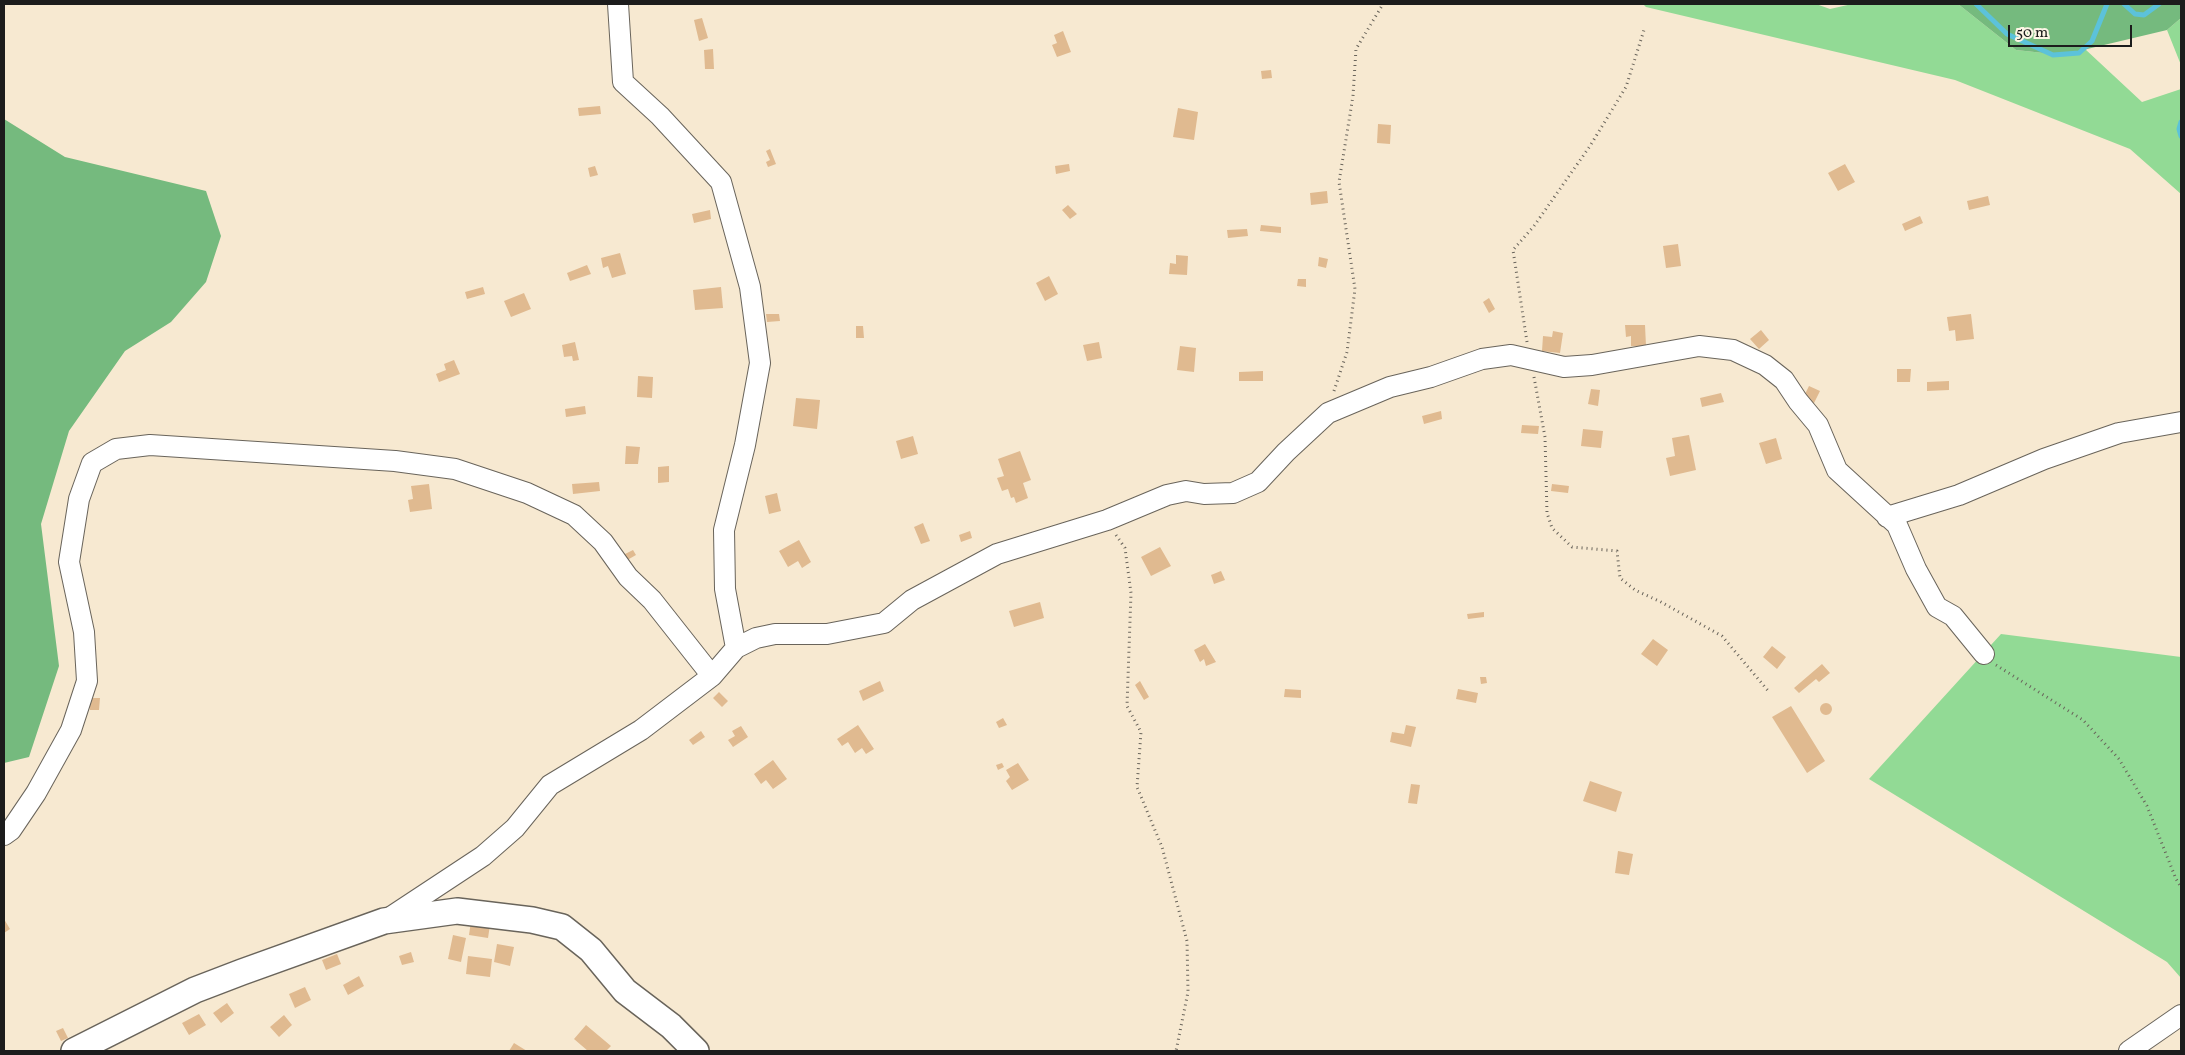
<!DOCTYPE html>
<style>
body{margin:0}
#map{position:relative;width:2185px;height:1055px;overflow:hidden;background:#f7e9d1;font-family:Vollkorn,serif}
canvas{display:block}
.frame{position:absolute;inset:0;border:5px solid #1c1c1c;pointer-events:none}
.scale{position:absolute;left:2008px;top:25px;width:124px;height:22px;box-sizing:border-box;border:2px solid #1c1c1c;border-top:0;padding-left:6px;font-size:15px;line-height:18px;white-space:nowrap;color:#1c1c1c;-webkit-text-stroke:4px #fcf5e5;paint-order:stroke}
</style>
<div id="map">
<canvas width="2185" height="1055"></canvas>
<div class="frame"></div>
<div class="scale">50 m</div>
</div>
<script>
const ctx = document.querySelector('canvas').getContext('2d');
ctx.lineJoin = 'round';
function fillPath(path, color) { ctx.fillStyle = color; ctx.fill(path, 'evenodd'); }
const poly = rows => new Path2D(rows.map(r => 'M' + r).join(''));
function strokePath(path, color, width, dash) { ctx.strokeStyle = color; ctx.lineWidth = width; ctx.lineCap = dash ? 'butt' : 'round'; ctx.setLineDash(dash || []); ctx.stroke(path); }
const green = poly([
 [1643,4,1816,4,1830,9,1852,4,1958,4,2016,50,2062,55,2085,49,2142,102,2181,89,2181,194,2130,149,1955,80,1646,7],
 [2181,18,2181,65,2167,30],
 [2001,634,2181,657,2181,978,2167,962,1869,779]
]);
const forest = poly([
 [1958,4,2181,4,2181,18,2167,30,2062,55,2016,50],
 [4,119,65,157,206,191,221,236,206,282,171,322,125,351,69,431,41,524,59,666,29,757,4,763]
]);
const stream = poly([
 [1976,4,2007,34,2053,55,2079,53,2092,41,2107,4],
 [2124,4,2135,14,2144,15,2159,4],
 [2181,122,2179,129,2181,136]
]);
const building = poly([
 [702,18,708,38,699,41,694,20],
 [1063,31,1071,52,1057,57,1052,45,1057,43,1054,35],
 [713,49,714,69,705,69,704,50],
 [1271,70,1272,78,1262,79,1261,71],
 [600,106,601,114,579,116,578,108],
 [1178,108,1198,112,1194,140,1173,137],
 [1378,124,1391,125,1390,144,1377,143],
 [770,149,776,164,768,167,766,162,770,160,766,151],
 [1069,164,1070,171,1056,174,1055,166],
 [1845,164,1855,182,1838,191,1828,173],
 [595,166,598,175,590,177,588,168],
 [1327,191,1328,203,1311,205,1310,193],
 [1988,196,1990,205,1969,210,1967,201],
 [1068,205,1077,214,1070,219,1062,210],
 [710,210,711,219,694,223,692,214],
 [1920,216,1923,223,1905,231,1902,224],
 [1261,225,1281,227,1281,233,1260,231],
 [1247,229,1248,236,1228,238,1227,230],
 [1678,244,1681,266,1666,268,1663,246],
 [620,253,626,274,612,278,608,266,603,268,601,258],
 [1176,255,1188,256,1187,275,1169,274,1170,263,1176,264],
 [1319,257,1328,259,1326,268,1318,266],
 [587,265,591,274,570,281,567,273],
 [1049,276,1058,294,1045,301,1036,283],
 [1298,279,1306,279,1306,287,1297,286],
 [483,287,485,294,467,299,465,292],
 [721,287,723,308,695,310,693,290],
 [524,293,531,309,511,317,504,301],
 [1489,298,1495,309,1489,313,1483,302],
 [766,314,779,314,780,321,767,322],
 [1971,314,1974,339,1956,341,1955,330,1949,331,1947,317],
 [1625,325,1645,325,1646,346,1631,346,1631,336,1626,337],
 [856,326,863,326,864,338,856,338],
 [1761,330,1769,340,1759,349,1750,339],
 [1553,331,1563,333,1560,353,1542,351,1543,336,1552,337],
 [575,342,579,360,573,361,572,356,564,357,562,345],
 [1099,342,1102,358,1087,361,1083,345],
 [1180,346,1196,348,1194,372,1177,370],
 [454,360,460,374,439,382,436,374,446,370,444,364],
 [1897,369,1911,369,1910,382,1897,382],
 [1263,371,1263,381,1239,381,1239,372],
 [638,376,653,377,652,398,637,397],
 [1949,381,1949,390,1927,391,1927,382],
 [1809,386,1820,391,1813,405,1802,400],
 [1591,389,1600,390,1598,406,1588,404],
 [1721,393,1724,402,1702,407,1700,398],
 [796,398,820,400,817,429,793,426],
 [585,406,586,414,566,417,565,409],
 [1441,411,1442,419,1424,424,1422,416],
 [1522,425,1539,426,1538,434,1521,433],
 [1583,429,1603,431,1601,448,1581,446],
 [1689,435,1696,470,1670,476,1666,458,1675,456,1672,438],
 [913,436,918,454,901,459,896,441],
 [1776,438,1782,459,1766,464,1759,443],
 [626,446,640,447,638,464,625,464],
 [1020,451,1031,480,1023,483,1028,498,1016,503,1014,497,1011,498,1008,489,1002,491,997,478,1004,476,998,459],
 [669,466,669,482,658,483,658,467],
 [599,482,600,491,573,494,572,484],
 [429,484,432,509,410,512,408,500,413,499,411,486],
 [1552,484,1569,486,1568,493,1551,491],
 [777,493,781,511,769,514,765,496],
 [923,523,930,541,921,544,914,527],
 [970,531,972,538,961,542,959,535],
 [799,540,811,562,802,568,798,561,788,567,779,551],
 [1160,547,1171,566,1151,576,1141,557],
 [633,550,636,555,622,563,619,557],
 [1221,571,1225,580,1214,584,1211,575],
 [1040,602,1044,618,1014,627,1009,611],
 [1484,612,1484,617,1468,619,1467,614],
 [1653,639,1668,650,1657,666,1641,654],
 [1205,644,1216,662,1206,666,1204,659,1200,662,1194,650],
 [1772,646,1786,657,1777,669,1763,657],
 [1822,664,1830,673,1819,682,1816,679,1799,693,1794,688],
 [1480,677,1486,677,1487,683,1481,684],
 [880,681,884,691,863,701,859,691],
 [1140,681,1149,697,1144,700,1135,685],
 [1285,689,1301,690,1301,698,1284,697],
 [1458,689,1478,693,1476,703,1456,699],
 [719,692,728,701,722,707,713,698],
 [90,698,100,698,99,710,90,710],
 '1820 709a6 6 0 1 1 12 0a6 6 0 1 1-12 0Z',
 [1791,706,1825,761,1807,773,1772,717],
 [1003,718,1007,725,999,728,996,722],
 [858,725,874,749,866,754,862,748,855,753,848,742,842,746,837,739],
 [1406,725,1416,727,1411,747,1390,742,1392,732,1404,734],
 [741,726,748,737,733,747,728,740,735,736,732,731],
 [701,731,705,737,693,745,689,740],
 [773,760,787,779,773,789,766,780,761,784,754,774],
 [1002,763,1004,767,998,770,996,765],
 [1018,763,1029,780,1012,790,1006,781,1010,777,1006,770],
 [1590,781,1622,792,1616,812,1583,801],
 [1411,784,1420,785,1417,804,1408,803],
 [1618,851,1633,854,1629,875,1615,873],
 [4,919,10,929,4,933],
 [471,921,490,925,488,938,469,935],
 [453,935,466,938,461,962,448,959],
 [497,944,514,947,510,966,494,962],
 [411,952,414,962,402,965,399,956],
 [337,954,341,964,326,970,322,960],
 [468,956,492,959,490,977,466,974],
 [359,976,364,986,348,995,343,985],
 [305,987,311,1000,295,1008,289,994],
 [227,1003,234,1013,221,1023,213,1013],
 [199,1014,206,1025,189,1035,182,1023],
 [284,1015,292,1025,279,1037,270,1027],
 [586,1025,611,1046,606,1051,588,1051,574,1039],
 [63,1028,68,1038,61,1041,56,1031],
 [514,1043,527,1051,509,1051]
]);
const path = poly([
 [1527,342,1513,250,1534,226,1590,146,1626,87,1644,30],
 [1534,377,1545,437,1547,513,1552,528,1572,547,1617,551,1620,578,1635,590,1661,602,1722,636,1770,693],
 [1334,391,1347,352,1355,289,1339,182,1353,96,1356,49,1383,4],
 [1116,535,1125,548,1131,593,1127,706,1141,732,1137,787,1162,847,1187,941,1188,992,1176,1051],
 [1996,665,2083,720,2119,759,2147,806,2176,879,2181,887]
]);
const minor = poly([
 [618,4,623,82,660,116,721,182,750,287,760,363,745,445,724,530,725,589,736,648],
 [1887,517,1959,495,2044,459,2119,433,2181,422],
 [4,835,11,830,36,793,71,730,87,681,84,632,69,562,79,499,92,463,116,449,150,445,395,461,455,469,527,493,574,515,603,542,628,577,652,600,712,676],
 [386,920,483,856,515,828,550,785,641,730,712,676,736,648,756,638,775,634,827,634,884,623,912,600,997,554,1107,520,1167,495,1186,491,1204,494,1233,493,1258,482,1286,452,1328,413,1390,387,1431,377,1482,359,1511,355,1564,367,1592,365,1699,346,1733,350,1765,365,1784,380,1798,401,1818,425,1837,470,1897,525,1916,569,1937,607,1953,616,1984,654],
 [2129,1051,2181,1015]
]);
const tertiary = poly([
 [74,1051,195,990,242,972,384,921,457,911,532,920,562,927,591,950,625,991,671,1026,696,1051]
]);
fillPath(green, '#92da95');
fillPath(forest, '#75ba7e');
strokePath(stream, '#5cc2da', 5);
fillPath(building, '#e0ba90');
strokePath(minor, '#69645b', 22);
strokePath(tertiary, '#69645b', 28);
strokePath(path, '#69645b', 3, [1, 4]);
strokePath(minor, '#fff', 20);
strokePath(tertiary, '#fff', 25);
</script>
